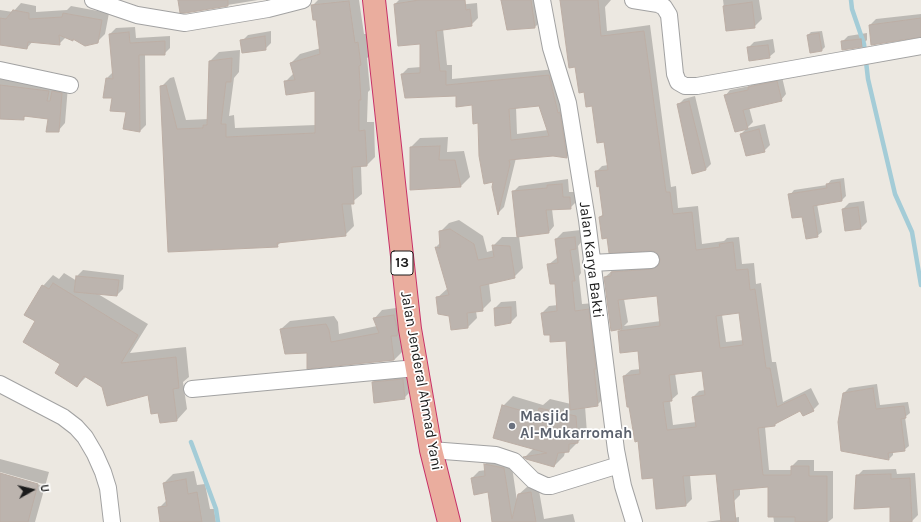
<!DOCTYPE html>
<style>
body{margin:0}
#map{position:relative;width:921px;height:522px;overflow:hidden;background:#ece8e1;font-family:Karla,sans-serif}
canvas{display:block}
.north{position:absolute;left:12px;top:470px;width:40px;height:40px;-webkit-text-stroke:3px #fff;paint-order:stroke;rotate:82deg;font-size:11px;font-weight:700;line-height:16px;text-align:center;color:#1b1b1b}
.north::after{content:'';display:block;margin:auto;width:14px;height:18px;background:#1b1b1b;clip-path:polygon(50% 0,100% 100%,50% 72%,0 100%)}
</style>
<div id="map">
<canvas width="921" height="522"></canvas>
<div class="north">U</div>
</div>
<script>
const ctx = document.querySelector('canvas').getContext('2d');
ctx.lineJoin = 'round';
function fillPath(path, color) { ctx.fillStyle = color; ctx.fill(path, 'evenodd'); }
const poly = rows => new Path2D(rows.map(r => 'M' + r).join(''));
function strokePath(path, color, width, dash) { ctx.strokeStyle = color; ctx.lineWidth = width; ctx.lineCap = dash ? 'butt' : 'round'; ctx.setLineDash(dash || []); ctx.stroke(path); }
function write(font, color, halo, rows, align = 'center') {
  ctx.font = font + ' Karla,sans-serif'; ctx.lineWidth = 3.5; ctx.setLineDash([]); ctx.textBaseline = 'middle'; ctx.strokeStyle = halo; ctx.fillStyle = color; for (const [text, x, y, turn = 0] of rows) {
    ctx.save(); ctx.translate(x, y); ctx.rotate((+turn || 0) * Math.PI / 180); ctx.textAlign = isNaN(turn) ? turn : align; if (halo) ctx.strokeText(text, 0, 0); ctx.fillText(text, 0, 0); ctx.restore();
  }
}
const shadow = poly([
 [179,0,258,0,185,12],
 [318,0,359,0,364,34,367,34,370,56,367,58,370,90,368,92,367,122,374,122,375,157,367,165,361,166,362,194,351,203,354,226,345,235,281,242,277,246,169,251,161,87,170,78,174,77,186,120,209,119,210,61,219,52,240,50,239,72,234,78,229,116,234,115,235,128,316,125,316,90,285,82,294,73,291,63,300,54,321,48,317,19,312,6],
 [399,0,447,0,448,6,477,3,478,18,471,25,443,29,447,65,452,65,452,79,556,69,573,150,567,157,553,155,516,158,504,207,498,213,494,181,473,104,457,95,402,74,408,68,421,67,421,42,395,4],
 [540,105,548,130,517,134,516,107],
 [502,0,538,0,541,21,535,27,508,29],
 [562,0,611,0,605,7,607,31,650,25,671,187,676,186,678,208,698,206,702,244,724,241,727,238,739,237,742,264,754,263,756,284,761,283,772,362,776,362,783,402,811,388,819,404,813,410,800,410,779,421,774,425,765,427,769,470,792,470,792,466,798,460,814,460,814,471,833,471,833,518,828,522,774,522,769,486,740,489,740,495,734,501,720,503,717,473,690,475,692,499,686,505,654,477,639,440,624,376,631,370,641,369,638,350,619,332,622,328,611,330,605,277,618,266,659,264,661,259,656,251,608,237,600,217,603,214,600,185,596,172,602,166,608,165,604,140,593,105,585,91,576,66],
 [658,295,661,321,624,326,628,322,624,299],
 [740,312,744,340,726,342,722,315],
 [703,369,705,390,699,391,693,397,696,422,673,425,670,401,678,394,675,373],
 [723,0,759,0,762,19,754,27,727,30],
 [21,3,36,6,36,12,67,10,71,6,109,13,105,34,97,42,74,39,73,40,66,37,59,44,33,41,27,48,0,44,0,10,13,12],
 [921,14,921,36,870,25,876,19],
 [135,27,136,38,170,36,170,48,164,54,145,54,146,125,140,131,127,111,113,97,107,78,113,72,110,34,116,28],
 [271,31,271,43,265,49,242,41,248,35],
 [822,31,825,47,822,50,808,35,811,32],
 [867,33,867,40,861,46,842,42,848,36],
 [773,39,775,52,769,57,748,48,754,42],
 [782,77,786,94,781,100,749,107,753,122,747,128,725,96,730,90,750,86,754,82],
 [0,78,68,86,65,123,58,131,49,118,26,116,23,118,0,118],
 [695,96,711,164,705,170,678,105,684,99],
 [765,124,770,145,764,151,741,134,747,128],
 [448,137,447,152,464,151,470,177,461,186,411,188,411,147,420,138],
 [844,178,846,196,842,200,817,204,822,232,817,236,790,195,794,190,827,185,831,180],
 [568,179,569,192,576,192,576,202,570,208,552,209,554,226,549,232,519,236,523,268,514,277,489,283,491,301,482,310,476,311,477,318,468,327,452,329,450,315,437,298,448,288,436,247,440,243,440,232,449,223,459,220,483,236,487,252,494,250,493,246,502,237,518,237,513,192,519,186],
 [864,201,867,222,861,228,846,230,843,209,849,203],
 [581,230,582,241,578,246,581,273,579,276,582,304,595,303,604,398,597,405,585,406,587,433,569,451,565,452,564,456,554,466,525,457,534,448,503,406,513,396,543,405,550,399,571,404,567,340,550,334,542,313,549,306,558,305,556,283,548,265,558,257,556,239,563,232],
 [83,270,124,275,123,289,117,295,98,294,148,324,130,353,186,347,189,377,183,382,187,409,177,420,159,412,149,394,102,387,86,377,77,386,61,364,36,321,43,286,53,275,59,279,64,273,77,281,77,276],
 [516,301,517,316,511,322,495,308,501,302],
 [403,307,400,331,403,351,394,360,308,368,308,352,281,329,290,321,334,316,338,322,339,334,377,326,374,319,382,310],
 [408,373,410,392,404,398,373,382,379,376],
 [877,384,880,405,908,402,910,413,905,417,909,446,904,450,893,451,893,455,889,459,844,393,849,388],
 [492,457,511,460,517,501,519,494,527,487,538,485,544,519,573,514,575,522,493,522,489,491,472,478,479,471,486,470,485,464],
 [0,459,49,472,35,522,0,522,0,474,43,486,43,484,0,472],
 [896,469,897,474,915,473,918,515,912,521,891,506,857,476,863,470],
 [194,471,197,485,205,484,210,509,214,509,216,522,161,522,159,508,167,500,164,483,173,474],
 [739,517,739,522,706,522]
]);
const stream = poly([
 [851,0,852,9,864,44,868,79,895,194,912,232,921,285],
 [191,442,216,509,218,522]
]);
const building = poly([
 [178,0,228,0,228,6,185,13,180,13,178,0],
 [419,0,465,0,466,10,470,9,472,26,436,31,440,71,446,71,446,85,549,75,558,113,560,112,567,158,553,156,509,160,510,164,498,215,492,187,493,182,484,184,479,156,478,123,473,124,472,105,456,107,456,96,405,98,401,74,420,73,420,44,398,46,394,4,419,0],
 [539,106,549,136,511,140,509,109,539,106],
 [501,0,531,0,535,28,507,30,501,0],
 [560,0,598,0,601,36,644,31,666,192,670,192,673,214,692,212,696,250,720,247,719,244,733,242,736,270,748,269,750,290,755,289,766,368,770,368,777,407,805,394,814,411,803,416,800,411,775,424,775,426,758,428,763,475,791,475,791,466,809,466,809,476,827,476,827,522,795,522,795,517,768,517,768,487,733,490,736,522,721,522,716,474,683,476,686,506,656,509,653,478,642,479,638,441,635,442,629,407,627,407,623,376,640,374,638,351,620,353,618,331,660,326,657,296,618,300,622,329,611,331,604,277,611,276,611,272,652,269,659,265,660,259,656,252,651,251,609,253,607,238,602,239,599,217,603,216,599,186,597,187,595,171,608,170,604,142,597,143,592,106,586,107,584,92,579,93,575,67,569,68,560,0],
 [739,313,743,345,720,348,716,316,739,313],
 [702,371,705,395,692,397,696,427,667,430,663,402,672,401,669,375,702,371],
 [349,1,355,43,358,42,361,65,359,66,361,100,359,100,359,131,365,130,367,166,352,167,354,204,342,204,346,236,277,243,278,247,168,252,160,86,166,85,177,129,203,128,203,125,207,125,209,61,232,58,231,82,226,82,221,124,226,124,226,137,315,133,315,91,286,95,284,81,295,80,290,63,320,54,316,20,313,20,311,5,349,1],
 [752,2,755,28,726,31,723,6,752,2],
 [13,10,29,13,29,19,62,17,63,13,102,20,98,43,85,46,73,39,73,41,59,35,60,45,28,42,27,49,0,45,0,18,6,19,13,10],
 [921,18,921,37,871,45,869,25,921,18],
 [129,32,130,43,165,41,165,55,139,55,140,132,123,129,126,112,110,111,112,98,103,98,106,78,113,79,109,34,129,32],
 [819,33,822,51,810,53,807,35,819,33],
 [265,36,266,50,242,53,240,40,265,36],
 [861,39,862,47,842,50,841,41,861,39],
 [768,45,770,58,749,61,747,47,768,45],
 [777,81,782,101,743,110,748,129,735,132,724,95,748,90,748,87,777,81],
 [0,85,49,91,47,101,50,101,52,91,62,93,59,132,46,132,48,119,24,116,24,120,0,119,0,85],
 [689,101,706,170,692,174,677,104,689,101],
 [759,129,765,152,746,156,740,134,759,129],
 [440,146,439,160,455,160,461,187,410,190,410,147,440,146],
 [840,182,842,201,813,206,818,237,806,239,802,217,792,218,788,194,827,188,826,184,840,182],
 [562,184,563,197,570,197,571,209,546,210,549,233,517,237,512,191,547,188,547,185,562,184],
 [858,207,861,229,845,231,842,209,858,207],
 [450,229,474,244,478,260,494,257,492,245,510,246,515,278,480,286,483,311,467,313,468,328,451,330,449,316,438,314,436,297,449,295,435,247,440,248,439,231,450,229],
 [575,237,576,249,570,250,575,281,572,281,575,311,589,309,596,369,594,369,598,406,570,410,566,341,550,342,550,335,544,335,541,313,557,311,555,284,550,284,547,264,558,263,555,239,575,237],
 [76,276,119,280,117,296,74,292,76,276],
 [53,283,138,335,121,363,176,357,179,388,173,389,177,421,160,423,158,413,151,414,148,395,107,406,102,387,84,376,77,387,55,373,60,364,23,342,35,321,24,315,42,285,49,289,53,283],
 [511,307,511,323,495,326,494,308,511,307],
 [394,315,398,332,397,336,391,336,394,360,307,369,307,353,285,354,280,329,326,324,329,330,331,342,379,333,373,318,394,315],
 [403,379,405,399,374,403,372,382,403,379],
 [873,388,876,409,904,406,906,418,901,419,905,451,888,453,889,460,841,451,838,422,843,393,873,388],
 [502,405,537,415,539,408,576,416,578,443,569,444,569,452,558,453,554,467,526,459,523,457,547,453,493,438,502,405],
 [484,464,504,468,512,519,518,494,531,492,536,522,492,522,488,492,474,495,471,478,485,476,484,464],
 [0,473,38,484,28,522,0,522,0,473],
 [891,474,891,479,910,478,912,522,890,522,890,507,854,509,856,475,891,474],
 [186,479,188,494,197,492,202,522,160,522,158,507,167,506,163,483,186,479]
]);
const minor = poly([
 [93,0,137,15,185,23,268,9,303,0],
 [542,0,551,48,568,103,587,220,616,450,623,486,634,522],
 [633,0,658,4,664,7,669,15,675,74,678,82,685,86,697,86,921,46],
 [0,70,70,85],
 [591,263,651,260],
 [0,384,63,417,76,427,85,437,95,454,103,472,108,488,112,522],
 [192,389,416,368],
 [431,450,496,455,514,461,533,480,546,486,551,486,619,465]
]);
const trunk = poly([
 [374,0,410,329,431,450,449,522]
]);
const markers = [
 [512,426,4,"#6b7280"]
];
const shields = [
 [402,263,22]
];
const shieldNames = [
 ["13",402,263]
];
const streetNames = [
 ["Jalan Karya Bakti",591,260,83],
 ["Jalan Jenderal Ahmad Yani",421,381,80]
];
const worshipNames = [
 ["Masjid",520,417],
 ["Al-Mukarromah",520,434]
];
fillPath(shadow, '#0003');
strokePath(stream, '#a4ccd7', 4.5);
fillPath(building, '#bcb4ae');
strokePath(building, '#bcaea5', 1);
strokePath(minor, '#a2a2a2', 18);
strokePath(trunk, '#c83067', 24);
strokePath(minor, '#fff', 16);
strokePath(trunk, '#eaad9e', 22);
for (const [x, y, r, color] of markers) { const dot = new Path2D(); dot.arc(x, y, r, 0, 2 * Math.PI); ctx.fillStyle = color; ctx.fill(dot); strokePath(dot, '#fff', 1.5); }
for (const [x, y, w] of shields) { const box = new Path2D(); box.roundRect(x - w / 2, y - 12, w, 24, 3); ctx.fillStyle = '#fff'; ctx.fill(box); strokePath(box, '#1b1b1b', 1); }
write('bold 14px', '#1b1b1b', null, shieldNames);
write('15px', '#1b1b1b', '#fff', streetNames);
write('bold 15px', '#5b616d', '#fff', worshipNames, 'left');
</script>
